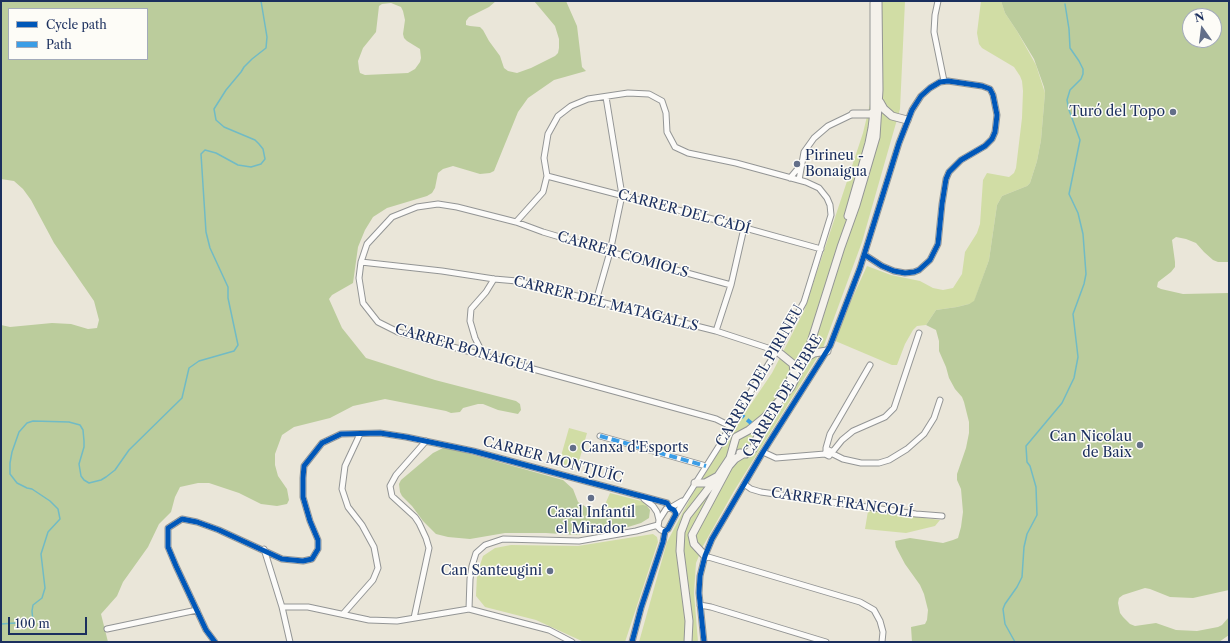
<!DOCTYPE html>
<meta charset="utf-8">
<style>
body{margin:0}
#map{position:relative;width:1230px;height:643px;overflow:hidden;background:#eae6d9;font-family:"Libre Caslon Text",serif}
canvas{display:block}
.frame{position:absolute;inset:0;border:2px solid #1b2f5e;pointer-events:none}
.legend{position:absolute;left:8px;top:8px;width:140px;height:52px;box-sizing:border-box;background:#fdfcf7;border:1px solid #a3aaba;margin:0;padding:5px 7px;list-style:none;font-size:12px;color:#1b2f5e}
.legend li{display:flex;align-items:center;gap:8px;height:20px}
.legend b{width:20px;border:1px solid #a3aaba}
.north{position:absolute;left:1182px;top:8px;width:40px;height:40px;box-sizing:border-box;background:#fdfcf7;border:1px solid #a3aaba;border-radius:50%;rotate:346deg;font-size:11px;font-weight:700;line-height:16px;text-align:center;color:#1b2f5e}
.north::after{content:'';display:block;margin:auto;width:14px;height:18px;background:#636f89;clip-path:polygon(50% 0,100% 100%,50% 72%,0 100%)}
.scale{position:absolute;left:8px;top:617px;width:79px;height:18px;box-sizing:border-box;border:2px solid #1b2f5e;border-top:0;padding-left:5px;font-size:12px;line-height:14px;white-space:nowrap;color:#1b2f5e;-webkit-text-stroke:3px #fdfcf7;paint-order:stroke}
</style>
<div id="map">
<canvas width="1230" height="643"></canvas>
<div class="frame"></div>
<ul class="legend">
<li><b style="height:5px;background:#0057b8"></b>Cycle path</li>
<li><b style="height:5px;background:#3b9de6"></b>Path</li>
</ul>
<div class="north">N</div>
<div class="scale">100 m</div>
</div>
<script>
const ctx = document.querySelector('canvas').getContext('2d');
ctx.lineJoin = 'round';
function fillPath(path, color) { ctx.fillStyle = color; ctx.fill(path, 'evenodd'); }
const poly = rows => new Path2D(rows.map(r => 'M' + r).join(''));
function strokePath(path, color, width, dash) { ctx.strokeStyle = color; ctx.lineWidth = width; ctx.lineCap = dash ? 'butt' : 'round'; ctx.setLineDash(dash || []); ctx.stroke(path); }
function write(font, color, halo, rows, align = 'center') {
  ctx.font = font + ' "Libre Caslon Text",serif'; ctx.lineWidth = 3; ctx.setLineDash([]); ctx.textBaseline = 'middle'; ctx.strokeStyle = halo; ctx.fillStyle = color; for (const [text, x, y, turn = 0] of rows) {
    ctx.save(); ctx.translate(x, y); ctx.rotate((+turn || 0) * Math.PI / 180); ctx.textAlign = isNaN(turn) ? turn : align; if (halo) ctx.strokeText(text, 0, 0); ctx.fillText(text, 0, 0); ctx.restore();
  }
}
const green = poly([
 [871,1,905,1,900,109,862,242,823,348,734,491,703,546,696,563,694,593,698,642,639,642,667,542,692,495,720,450,772,373,804,311,863,133,870,104],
 [981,1,1001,1,1005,13,1017,31,1036,65,1045,93,1041,140,1037,161,1030,183,1027,186,1002,196,997,205,989,260,974,302,969,304,957,307,936,310,926,325,917,326,913,330,905,344,897,365,892,365,833,340,867,266,891,275,920,281,933,288,943,290,953,288,962,274,965,252,977,233,980,224,983,180,987,173,1009,177,1014,173,1016,168,1022,118,1023,91,1022,81,1020,76,1014,67,982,48,979,44,977,33],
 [569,428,587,433,577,468,559,463],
 [610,493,641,501,646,504,650,510,647,506,630,508,613,516,604,518,600,516],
 [868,511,901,515,940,520,935,526,906,533,865,529],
 [653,534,657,537,658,542,625,642,584,642,536,620,485,607,476,596,477,574,483,556,495,548,511,545,578,546]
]);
const forest = poly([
 [1,1,496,1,489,7,469,17,466,21,466,25,470,26,480,27,483,30,489,41,500,56,504,68,508,71,517,73,531,68,555,56,558,53,559,48,559,39,555,26,534,1,566,1,577,26,582,67,586,71,554,80,528,98,518,112,494,171,490,173,480,174,453,166,443,169,438,173,435,188,432,193,427,196,387,208,373,217,365,230,358,247,353,283,332,295,329,299,342,328,366,358,435,380,516,401,520,404,521,410,518,414,498,410,483,404,478,404,463,408,460,412,451,413,446,411,385,399,353,406,330,418,294,427,282,435,275,454,275,465,278,476,287,489,289,500,287,504,277,506,261,504,239,493,209,483,198,483,180,487,175,497,171,512,159,524,148,547,123,582,117,596,101,614,108,642,1,642,1,325,10,327,52,323,71,324,88,329,97,328,99,320,94,301,54,243,31,200,23,189,14,181,1,179],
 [391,3,401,7,403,11,405,20,403,34,404,38,407,41,420,49,421,58,420,62,415,69,408,73,365,75,360,73,359,69,358,61,363,48,376,32,379,6,382,4],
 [9,9,147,9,147,59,9,59],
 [1001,1,1229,1,1229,262,1218,262,1213,260,1204,252,1196,243,1186,239,1176,237,1172,240,1175,262,1175,267,1171,272,1158,282,1157,287,1161,289,1183,294,1229,293,1229,590,1193,598,1170,597,1150,589,1145,588,1123,595,1119,598,1118,603,1120,613,1123,617,1130,624,1135,626,1156,623,1176,630,1197,631,1218,627,1222,625,1229,617,1229,635,1219,642,912,642,911,627,925,624,927,620,928,610,924,594,920,585,905,564,896,547,895,541,910,538,943,543,953,540,958,538,961,527,963,512,961,489,957,480,957,474,966,448,969,433,969,422,964,402,962,397,955,389,949,378,946,367,939,351,939,341,936,330,926,325,936,310,957,307,969,304,974,301,989,260,997,205,1002,196,1027,186,1030,183,1037,161,1041,140,1045,93,1044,87,1034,59,1017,31,1005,13],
 [1190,16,1214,16,1214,40,1190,40],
 [445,447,563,480,573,489,578,502,604,518,613,516,634,506,643,505,647,506,650,510,649,518,641,523,628,527,576,535,546,533,505,533,470,539,448,537,436,534,423,521,412,506,402,496,400,492,399,484,401,480,433,453]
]);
const stream = poly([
 [1,624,15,623,27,624,33,622,32,611,33,605,42,598,45,588,41,554,48,532,60,519,58,509,50,501,32,489,27,488,17,483,10,474,10,463,12,452,19,432,27,423,33,421,69,422,80,425,83,430,84,441,84,447,79,464,81,476,84,480,89,483,101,480,106,477,115,470,129,450,182,398,189,368,199,361,234,351,238,345,228,298,228,287,210,248,206,232,201,154,205,150,216,153,238,165,251,167,261,164,265,159,263,149,259,144,255,140,224,127,216,120,214,109,226,90,241,72,244,67,252,59,266,48,267,37,261,1],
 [1015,642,1005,624,1003,609,1005,604,1017,587,1022,577,1024,547,1027,534,1037,515,1036,487,1030,466,1027,462,1026,446,1062,403,1074,378,1078,357,1073,314,1084,284,1086,274,1083,234,1078,213,1069,194,1080,140,1069,110,1067,100,1070,90,1081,79,1083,74,1083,69,1079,61,1070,48,1069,29,1065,4]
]);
const street = poly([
 [938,1,935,15,934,32,944,81],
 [547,176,720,221,821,249],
 [790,178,800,166],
 [799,180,804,152,814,138,828,126,853,114],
 [516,222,543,192,547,176,544,158,548,134,558,116,571,106,588,99,628,93,649,94,662,101,666,113,667,132,675,147,688,153,736,163,806,182,819,188,827,198,830,205,831,215,804,302,777,351,741,407,719,446,676,514],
 [361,262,442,271,494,279,517,281,716,331,777,351],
 [596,301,610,252,622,195,606,97],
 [716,331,731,285,744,228],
 [484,356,475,338,470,321,471,309,486,292,494,279],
 [730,426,716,419,398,332,378,322,363,303,359,278,361,262,367,244,392,217,417,207,438,204,457,207,516,222,543,232,610,252,731,285],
 [600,436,706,466],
 [826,451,826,448,830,434,870,365],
 [763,452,776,458,825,454,829,456,831,453],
 [830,452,834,450,842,440,853,431,885,417,894,408,919,333],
 [825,454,826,451,829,450,831,453,843,459,861,463,879,463,889,460,907,449,924,434,934,418,940,400],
 [744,484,751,489,761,492,916,514,942,516],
 [644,499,653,506,657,512,659,520],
 [665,531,661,530,658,527,659,520,666,509,670,508,682,501],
 [264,549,282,607,290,642],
 [705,556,860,602,874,610,880,621,883,632,882,642],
 [700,605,711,607,826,642],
 [282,607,308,607,369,620,397,621,469,609,549,630,572,642],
 [469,609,470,579,472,566,476,553,485,545,503,539,579,541,636,531,658,525],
 [343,614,373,580,378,568,374,547,362,525,348,507,342,489,345,466,360,434],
 [414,618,429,548,426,538,419,523,415,517,392,496,390,486,396,475,426,441],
 [107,629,197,610],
 [215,642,206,630,176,566,168,547,168,528,182,519,197,522,219,530,282,559,303,561,312,559,318,549,318,540,310,521,303,497,303,478,304,466,322,443,341,434,380,433,406,437,473,451,667,503,670,508,674,510,676,514,668,529,665,531,663,542,641,608,632,642],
 [704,642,699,593,700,576,705,556,712,539,763,452,830,346,860,268,899,143,912,110,921,96,930,88,940,82,948,81,982,86,990,89,993,95,997,115,995,132,992,139,985,146,961,160,949,172,946,179,942,204,938,244,930,260,919,270,914,272,905,273,894,271,882,266,865,255]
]);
const secondary = poly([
 [880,102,884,109,892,116,907,120],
 [853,114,871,114,875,110],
 [848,216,869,143,872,128,874,112,874,3],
 [777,351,793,364,794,372,790,380],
 [806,358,814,353,827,351],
 [740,453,746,454,753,449,764,419],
 [728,467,735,459,743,454],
 [695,483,705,483,718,476,730,458,736,437,749,430,765,417,791,387,806,358,841,247,856,205,876,137,879,90,878,1],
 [705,556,694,544,692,535,730,464],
 [688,642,689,621,680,551,681,532,687,516,716,479]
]);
const quiet = poly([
 [738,412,751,423],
 [600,436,706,466]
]);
const cycleway = poly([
 [215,642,206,630,176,566,168,547,168,528,182,519,197,522,219,530,282,559,303,561,312,559,318,549,318,540,310,521,303,497,303,478,304,466,322,443,341,434,380,433,406,437,473,451,667,503,670,508,674,510,676,514,668,529,665,531,663,542,641,608,632,642],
 [704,642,699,593,700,576,705,556,712,539,763,452,830,346,860,268,899,143,912,110,921,96,930,88,940,82,948,81,982,86,990,89,993,95,997,115,995,132,992,139,985,146,961,160,949,172,946,179,942,204,938,244,930,260,919,270,914,272,905,273,894,271,882,266,865,255]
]);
const markers = [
 [1173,112,4,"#636f89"],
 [797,164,4,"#636f89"],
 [1140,445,4,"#636f89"],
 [573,448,4,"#636f89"],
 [591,498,4,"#636f89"],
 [550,571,4,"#636f89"]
];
const poiNames = [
 ["Turó del Topo",1165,112],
 ["Pirineu -",805,156,"left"],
 ["Bonaigua",805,172,"left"],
 ["Can Nicolau",1132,437],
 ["de Baix",1132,453],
 ["Canxa d'Esports",581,448,"left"],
 ["Casal Infantil",591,513,"center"],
 ["el Mirador",591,529,"center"],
 ["Can Santeugini",542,571]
];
const streetNames = [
 ["CARRER DEL CADÍ",684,212,15],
 ["CARRER COMIOLS",623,255,16],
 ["CARRER DEL MATAGALLS",606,304,14],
 ["CARRER BONAIGUA",465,349,16],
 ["CARRER DEL PIRINEU",760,376,-60],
 ["CARRER DE L'EBRE",783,396,-59],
 ["CARRER MONTJUÏC",553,460,15],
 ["CARRER FRANCOLÍ",842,503,8]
];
fillPath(green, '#d1dda5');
fillPath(forest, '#bbcc9c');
strokePath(stream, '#71bbc5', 1.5);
strokePath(street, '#939595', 7);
strokePath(secondary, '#939595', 9);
strokePath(street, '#fcfbf9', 5);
strokePath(secondary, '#f4f1eb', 7);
strokePath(quiet, '#3b9de6', 4, [8, 4]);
strokePath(cycleway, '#0057b8', 5);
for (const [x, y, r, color] of markers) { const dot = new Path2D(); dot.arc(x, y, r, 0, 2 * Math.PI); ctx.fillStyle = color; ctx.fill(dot); strokePath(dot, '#fdfcf7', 1.5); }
write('14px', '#1b2f5e', '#fdfcf7', poiNames, 'right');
write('14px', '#1b2f5e', '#fdfcf7', streetNames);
</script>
